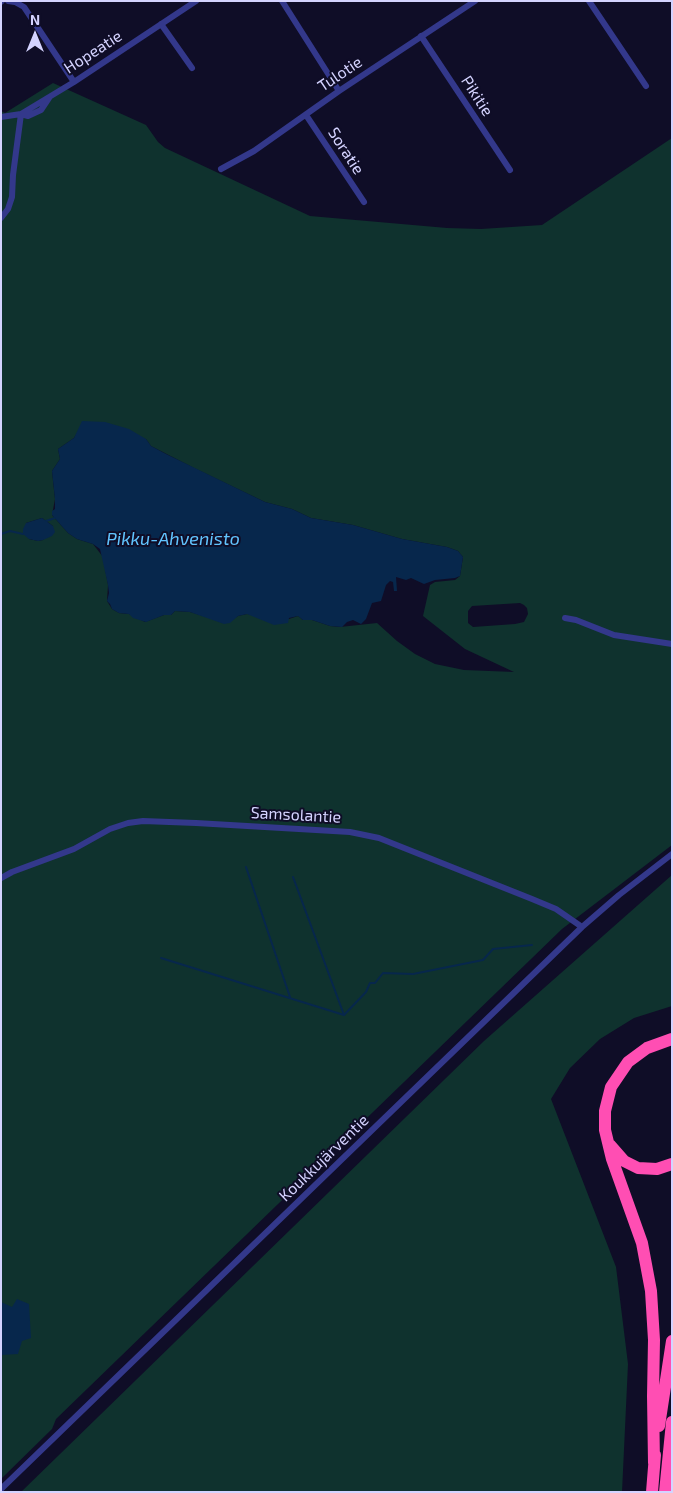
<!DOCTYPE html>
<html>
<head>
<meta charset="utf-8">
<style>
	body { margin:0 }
	#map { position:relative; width:673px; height:1493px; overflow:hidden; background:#0f0d27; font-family:"Exo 2",sans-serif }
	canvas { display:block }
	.frame { position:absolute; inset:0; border:2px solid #d4d3ff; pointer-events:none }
	.north { position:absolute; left:10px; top:10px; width:50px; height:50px; -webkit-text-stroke:4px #0f0d27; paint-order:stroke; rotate:0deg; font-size:14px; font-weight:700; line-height:20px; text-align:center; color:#d4d3ff }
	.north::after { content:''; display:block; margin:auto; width:18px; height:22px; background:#d4d3ff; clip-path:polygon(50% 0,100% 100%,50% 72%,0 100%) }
</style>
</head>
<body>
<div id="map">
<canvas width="673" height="1493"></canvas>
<div class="frame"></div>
<div class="north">N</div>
</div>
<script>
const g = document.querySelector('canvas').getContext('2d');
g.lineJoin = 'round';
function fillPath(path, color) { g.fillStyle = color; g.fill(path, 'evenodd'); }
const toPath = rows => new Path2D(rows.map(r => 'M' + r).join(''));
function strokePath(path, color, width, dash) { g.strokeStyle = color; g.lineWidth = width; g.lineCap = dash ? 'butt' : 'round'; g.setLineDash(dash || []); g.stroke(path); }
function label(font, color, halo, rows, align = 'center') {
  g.font = font + ' "Exo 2",sans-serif'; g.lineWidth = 4; g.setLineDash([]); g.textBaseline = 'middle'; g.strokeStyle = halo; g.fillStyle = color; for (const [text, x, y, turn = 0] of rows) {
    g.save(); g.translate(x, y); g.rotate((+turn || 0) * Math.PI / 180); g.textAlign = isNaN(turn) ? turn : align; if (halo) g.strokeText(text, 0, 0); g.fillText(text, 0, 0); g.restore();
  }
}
const green = toPath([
	[53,83,146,125,158,142,165,148,310,216,447,228,481,229,542,225,672,138,672,845,562,929,56,1419,52,1429,1,1479,1,111,5,113],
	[81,426,146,439,151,446,194,468,265,502,292,509,311,518,353,525,402,539,447,547,458,551,463,557,460,576,455,580,435,582,430,585,423,616,465,649,514,672,464,670,435,664,415,654,397,641,377,623,340,627,330,626,312,620,303,620,298,616,289,619,247,614,238,616,232,620,207,617,190,612,175,611,171,615,164,615,145,622,129,614,119,613,112,609,107,601,108,585,103,557,93,544,77,539,68,533,52,515,55,499,52,471,60,459,58,449,74,438],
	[42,518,53,526,43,540,38,541,29,539,26,523],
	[520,603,524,605,527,608,528,614,524,622,515,624,473,627,468,623,468,611,472,606],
	[672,875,672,1006,634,1018,600,1039,570,1068,551,1099,616,1267,628,1364,622,1492,21,1492,484,1041]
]);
const water = toPath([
	[82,421,105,422,129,429,146,439,151,446,166,454,265,502,292,509,311,518,353,525,402,539,447,547,458,551,463,557,460,576,455,578,435,580,424,584,411,578,406,580,396,577,397,591,394,591,393,582,390,581,386,585,381,601,372,603,366,619,361,624,353,620,347,622,342,627,330,626,312,620,303,620,298,616,289,618,288,623,274,625,247,614,238,616,230,623,224,624,190,612,175,611,171,615,164,615,146,622,133,618,129,614,119,613,112,609,110,604,107,601,109,593,108,585,100,549,93,544,77,539,68,533,52,515,52,511,55,509,55,499,52,471,60,459,58,449,74,438],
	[42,518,53,526,55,532,52,536,43,540,38,541,29,539,23,534,23,529,26,523],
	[17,1299,29,1304,31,1338,22,1341,18,1354,1,1355,1,1302,12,1307]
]);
const stream = toPath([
	[46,521,55,518],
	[1,534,10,531,23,534],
	[246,867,290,997],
	[293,877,344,1015],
	[161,958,344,1015],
	[344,1015,366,992,370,983,375,983,383,973,413,974,483,960,493,949,532,945]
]);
const minor = toPath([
	[8,1,15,2,24,7,74,82],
	[282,1,339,91],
	[589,1,646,86],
	[1,2,2,1],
	[161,24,192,68],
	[421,36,510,170],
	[306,115,364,202],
	[1,117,21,114,74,82,196,1],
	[221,169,254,151,339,91,475,1],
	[1,218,8,209,12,197,13,175,21,114,28,116,41,110,49,98],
	[565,618,576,620,614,635,672,644],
	[1,878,12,872,74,849,110,829,128,823,143,821,196,823,350,832,379,838,532,899,556,909,582,927],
	[1,1489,582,927,619,895,672,854]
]);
const motorway = toPath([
	[610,1145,624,1161,638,1168,657,1169,672,1164],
	[659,1426,672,1341],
	[654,1463,653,1396,654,1340,651,1291,642,1243,612,1159,605,1130,605,1111,611,1087,628,1062,647,1048,672,1039],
	[652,1492,655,1455],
	[665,1492,672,1422]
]);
const streetNames = [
	["Hopeatie",93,52,-33],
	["Tulotie",340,74,-34],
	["Pikitie",477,96,57],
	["Soratie",346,151,57],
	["Samsolantie",296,815,3],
	["Koukkujärventie",324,1158,-44]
];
const waterNames = [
	["Pikku-Ahvenisto",173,539]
];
fillPath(green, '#0f322e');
fillPath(water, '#07274c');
strokePath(stream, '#07274c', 2);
strokePath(minor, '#33388b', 6);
strokePath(motorway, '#ff4eb3', 12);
label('16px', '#d4d3ff', '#0f0d27', streetNames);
label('italic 18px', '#61c4ff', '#0f0d27', waterNames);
</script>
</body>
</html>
